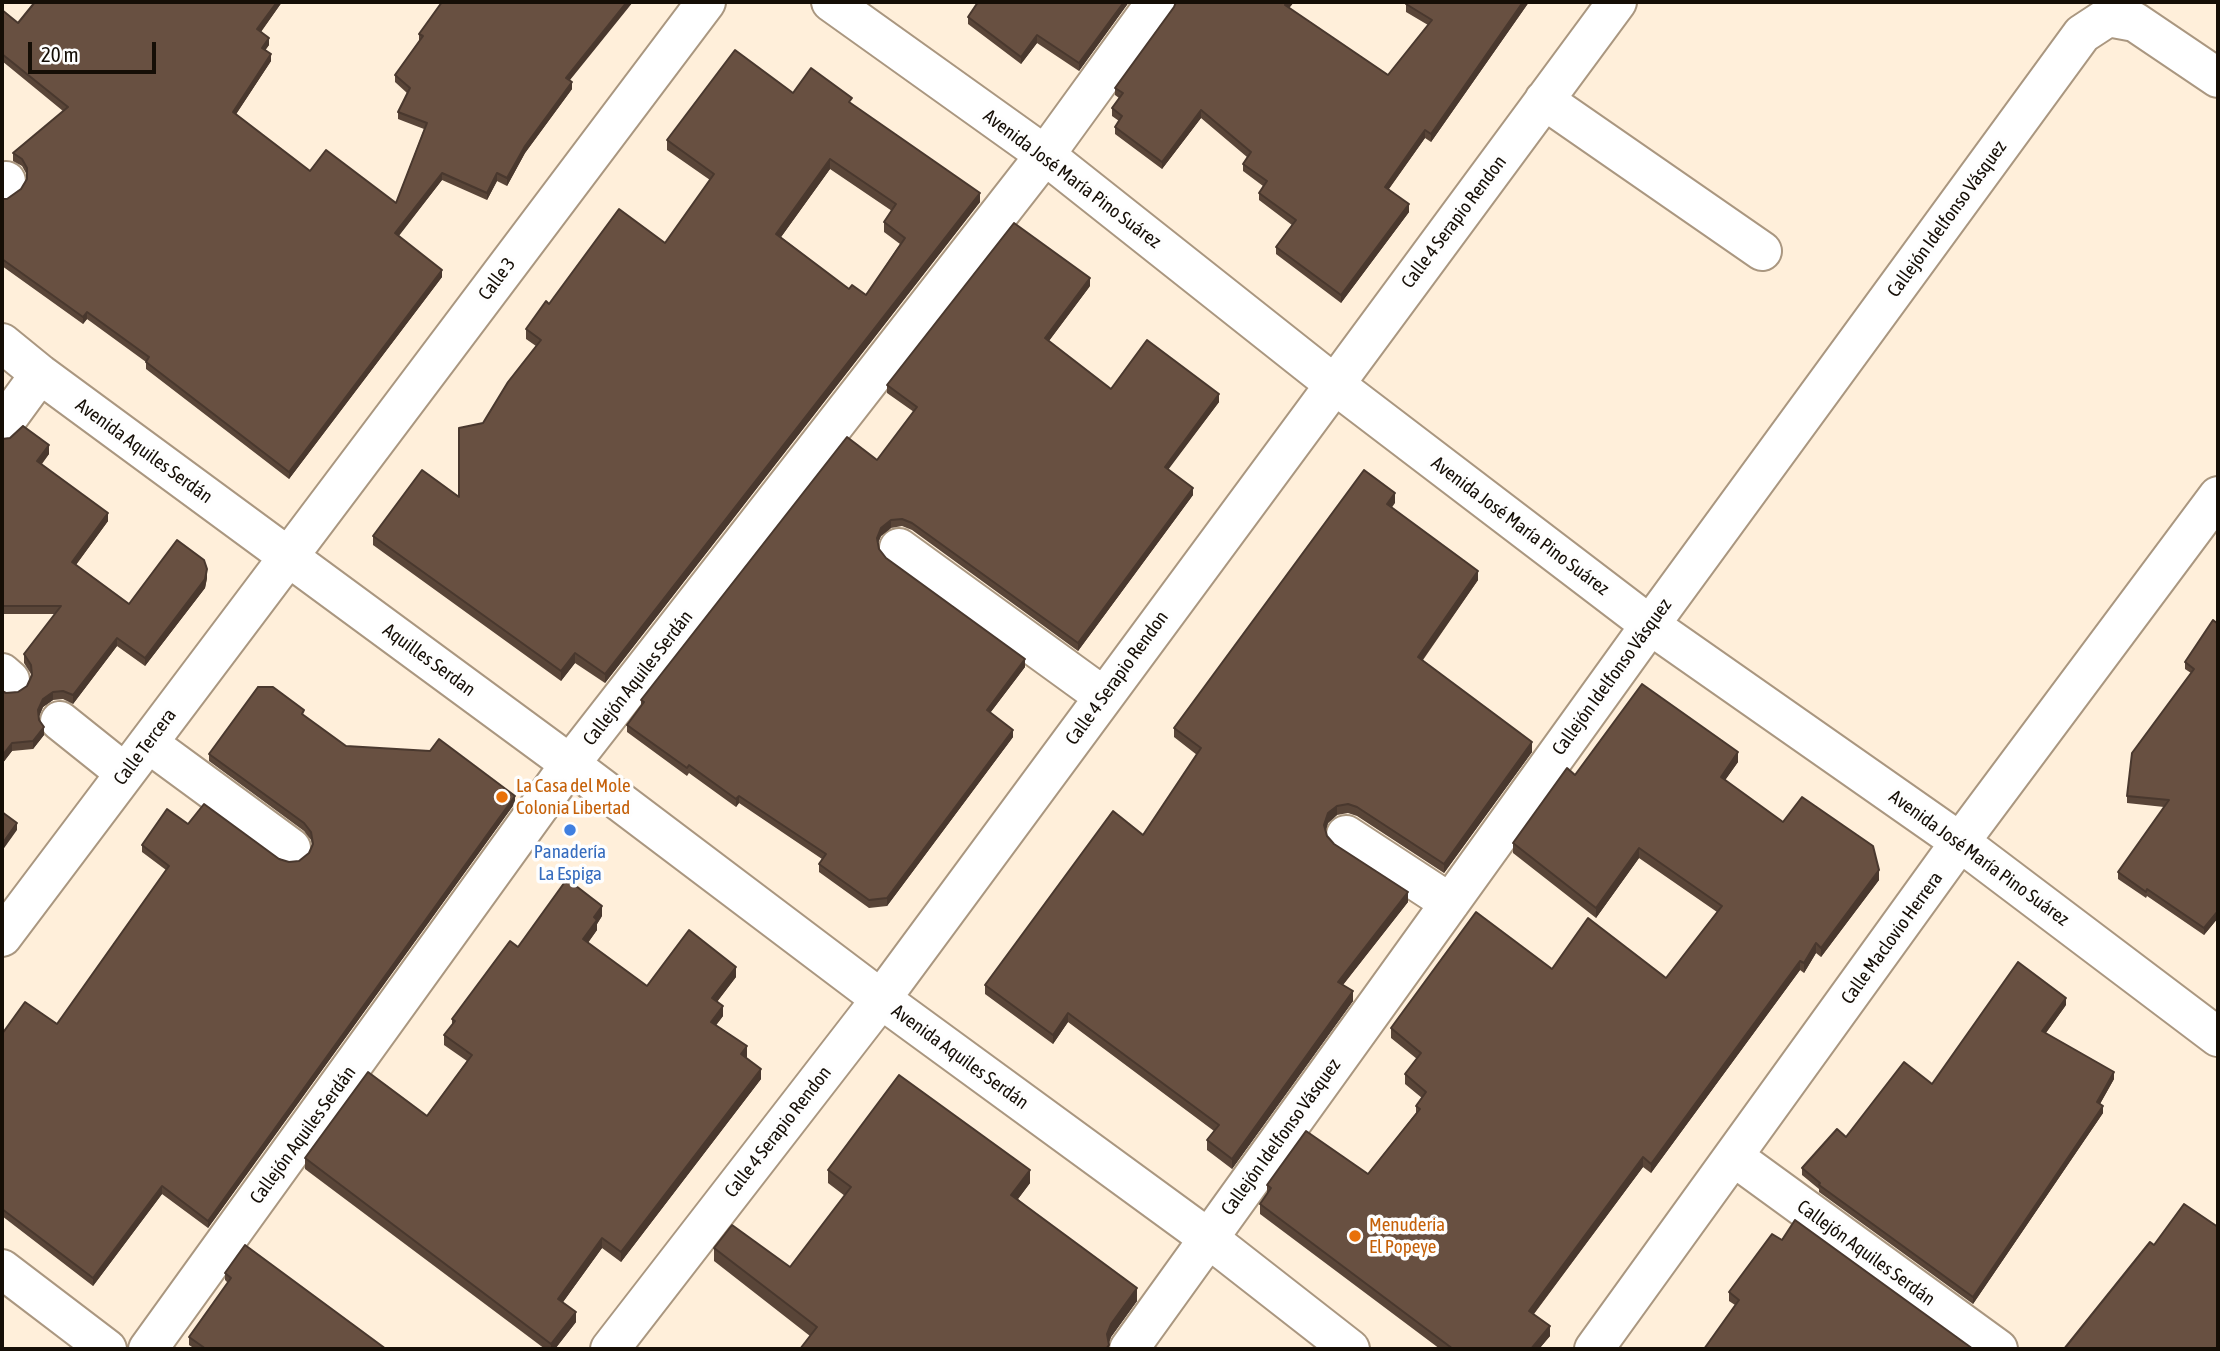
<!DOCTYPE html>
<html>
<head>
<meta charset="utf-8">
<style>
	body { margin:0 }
	#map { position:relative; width:2220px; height:1351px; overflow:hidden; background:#ffefda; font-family:"Asap Condensed",sans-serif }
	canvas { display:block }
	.frame { position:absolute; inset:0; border:4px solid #150e06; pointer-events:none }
	.scale { position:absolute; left:28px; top:42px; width:128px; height:32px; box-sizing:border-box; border:4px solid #150e06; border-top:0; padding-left:9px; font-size:21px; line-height:24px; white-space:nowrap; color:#150e06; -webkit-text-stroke:5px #fefefe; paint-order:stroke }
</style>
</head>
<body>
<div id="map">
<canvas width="2220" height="1351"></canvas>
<div class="frame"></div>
<div class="scale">20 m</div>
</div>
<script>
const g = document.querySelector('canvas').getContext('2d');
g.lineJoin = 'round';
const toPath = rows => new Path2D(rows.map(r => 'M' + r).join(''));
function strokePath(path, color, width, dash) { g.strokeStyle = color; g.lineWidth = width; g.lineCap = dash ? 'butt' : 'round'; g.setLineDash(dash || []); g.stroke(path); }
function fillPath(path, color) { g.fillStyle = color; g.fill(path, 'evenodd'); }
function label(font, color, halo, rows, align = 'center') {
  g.font = font + ' "Asap Condensed",sans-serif'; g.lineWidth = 7; g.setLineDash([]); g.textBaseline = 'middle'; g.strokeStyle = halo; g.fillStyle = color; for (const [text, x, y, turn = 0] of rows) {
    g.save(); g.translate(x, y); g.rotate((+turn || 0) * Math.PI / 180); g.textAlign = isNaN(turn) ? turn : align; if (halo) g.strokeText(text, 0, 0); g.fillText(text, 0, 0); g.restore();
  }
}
const minor = toPath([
	[831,2,1045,155,1334,384,1650,625,1960,842,2218,1037],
	[1544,100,1762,251],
	[2,185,6,181],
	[2,343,40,374,570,764,881,999,1208,1238,1350,1349],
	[2,426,40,374],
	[899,548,1103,696],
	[2,673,10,680],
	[60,721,125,773],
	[148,743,291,848],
	[1346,835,1450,903],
	[2,937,706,2],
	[1734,1157,1998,1349],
	[2,1269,107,1349],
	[148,1349,570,764,1045,155,1156,2],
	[610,1349,881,999,1617,2],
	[1129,1349,1650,625,2082,34,2108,17,2135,22,2218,78],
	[1594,1349,1960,842,2218,496]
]);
const wall = toPath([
	[35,2,282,2,261,32,269,45,265,50,271,61,236,114,310,171,396,203,424,129,398,119,398,112,407,93,395,82,395,75,419,41,419,34,570,81,572,89,525,153,507,186,497,181,487,200,442,180,398,236,442,277,289,479,146,369,146,362,87,319,83,324,2,266,2,199,7,199,21,189,27,179,27,175,22,166,13,161,13,153,63,111,2,61,2,9,18,23],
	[978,2,1129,2,1079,71,1037,43,1021,64,968,24,968,17],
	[1189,2,1294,2,1289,8,1388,75,1428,25,1406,12,1406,4,1408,2,1529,2,1431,142,1425,138,1389,189,1409,212,1341,303,1276,254,1276,247,1292,225,1259,200,1259,193,1263,186,1243,171,1243,164,1247,157,1201,118,1162,169,1115,134,1115,127,1119,121,1112,116,1112,108,1119,98,1115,95,1115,88],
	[793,93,852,104,980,202,605,683,575,663,561,681,373,545,373,536,459,497,483,423,536,346,526,339,526,329,549,304,665,243,710,180,667,150,667,140],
	[830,169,892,211,884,222,884,232,900,244,866,295,849,289,781,237],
	[1090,286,1049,341,1111,389,1219,402,1168,469,1193,495,1078,651,912,530,902,526,891,528,881,536,878,543,879,549,886,558,1025,667,990,713,1013,737,887,906,869,908,819,872,819,864,822,859,739,803,736,807,689,773,687,776,627,732,627,725,641,706,641,700,877,460,914,412,887,393,887,385],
	[2,439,49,454,42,464,108,521,76,565,129,604,207,578,205,588,145,666,117,646,73,704,63,699,53,700,43,707,39,717,44,735,33,749,12,751,2,764,2,691,6,693,18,692,27,686,31,676,31,674,24,663,24,654,55,614,2,614],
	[1395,503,1391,508,1478,580,1423,660,1532,752,1444,873,1357,816,1348,813,1337,815,1328,823,1326,831,1327,836,1334,844,1408,902,1343,985,1353,1001,1232,1169,1207,1150,1207,1140,1214,1131,1068,1022,1053,1044,985,994,985,985,1143,835,1197,755,1174,737,1174,728],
	[2218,624,2218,918,2204,935,2147,896,2146,898,2118,879,2118,872,2164,807,2127,803,2127,796,2191,673,2185,669,2185,662],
	[304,716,346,746,515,803,208,1228,162,1194,93,1286,2,1216,2,1034,57,1024,166,870,142,852,142,845,188,824,289,862,299,861,309,853,312,845,311,840,304,831,209,761,209,754],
	[1738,762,1725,780,1783,822,1879,880,1821,957,1816,953,1804,973,1800,970,1651,1173,1643,1167,1534,1314,1550,1336,1539,1349,1440,1349,1260,1214,1260,1204,1267,1194,1267,1185,1368,1174,1416,1113,1416,1106,1422,1098,1405,1084,1405,1074,1417,1059,1391,1038,1391,1028,1552,969,1666,978,1717,912,1639,858,1596,918,1513,853,1513,843,1575,775],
	[602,916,597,924,597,930,588,943,647,986,736,977,717,1002,723,1016,716,1025,747,1057,746,1058,761,1079,621,1262,602,1248,563,1302,576,1322,555,1349,545,1349,305,1169,305,1158,427,1116,467,1061,444,1045,444,1035,452,1025,452,1019,518,947],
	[2066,1005,2046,1033,2114,1079,2100,1104,2103,1113,1973,1304,1819,1192,1819,1189,1802,1175,1802,1168,1846,1137,1932,1084],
	[828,1170,1030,1183,1018,1199,1137,1301,1111,1337,1109,1343,1109,1349,810,1336,714,1261,714,1248,790,1267,845,1196,828,1183],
	[225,1273,386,1349,195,1349,189,1345,189,1337,228,1283,225,1280],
	[1729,1292,1973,1349,1735,1305,1729,1301]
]);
const shadedWall = toPath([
	[277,2,282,2,257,37,257,29],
	[627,2,633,2,566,85,566,78],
	[1124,2,1129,2,1079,71,1079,63],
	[1288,2,1294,2,1285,13,1285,5],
	[1523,2,1529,2,1431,142,1431,134],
	[1037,35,1037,43,1021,64,1021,57],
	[269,38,269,45,262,55,262,48],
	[271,54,271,61,233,119,233,112],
	[572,82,572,89,525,153,507,186,507,178,525,146],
	[1201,110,1201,118,1162,169,1162,162],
	[1425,130,1425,138,1385,194,1385,187],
	[830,159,830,169,776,244,776,234],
	[442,173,442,180,395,241,395,233],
	[497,173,497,181,487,200,487,193],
	[980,193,980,202,605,683,605,674],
	[1409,204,1409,212,1341,303,1341,295],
	[442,270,442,277,289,479,289,472],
	[1090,278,1090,286,1045,346,1045,338],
	[87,312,87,319,83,324,83,317],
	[1219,394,1219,402,1165,474,1165,467],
	[49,445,49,454,37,469,37,461],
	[1193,488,1193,495,1078,651,1078,643],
	[1395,493,1395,503,1387,514,1387,504],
	[108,513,108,521,72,570,72,562],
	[891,520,891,528,881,536,877,545,877,538,881,528],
	[207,569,207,578,205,588,145,666,145,658],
	[1478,571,1478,580,1418,666,1418,657],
	[117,638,117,646,73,704,73,695],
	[575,653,575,663,561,681,561,671],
	[1025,659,1025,667,987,717,987,710],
	[53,692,53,700,43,707,38,718,38,710,43,699],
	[44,727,44,735,33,749,33,741],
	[1013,730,1013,737,887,906,887,898],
	[1532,742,1532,752,1444,873,1444,864],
	[12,743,12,751,2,764,2,756],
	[1738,752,1738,762,1721,786,1721,777],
	[515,796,515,803,208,1228,208,1221],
	[739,796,739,803,736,807,736,799],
	[1337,806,1337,815,1328,823,1324,834,1324,825,1328,813],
	[17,823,17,830,2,851,2,844],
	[1639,848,1639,858,1596,918,1596,908],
	[1879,870,1879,880,1821,957,1821,948],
	[1408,892,1408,902,1338,991,1338,982],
	[602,906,602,916,597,924,597,930,583,949,583,939,594,917],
	[2218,911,2218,918,2204,935,2204,928],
	[1816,943,1816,953,1804,973,1804,963],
	[1800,961,1800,970,1651,1173,1651,1164],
	[736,967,736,977,712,1008,712,998],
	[1353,991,1353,1001,1232,1169,1232,1159],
	[2066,998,2066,1005,2042,1038,2042,1031],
	[723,1006,723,1016,711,1032,711,1022],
	[1068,1013,1068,1022,1053,1044,1053,1035],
	[747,1046,747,1057,741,1064,741,1054],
	[761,1069,761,1079,621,1262,621,1252],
	[2114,1072,2114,1079,2097,1109,2097,1102],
	[2103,1106,2103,1113,1973,1304,1973,1297],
	[1643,1157,1643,1167,1529,1320,1529,1311],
	[1030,1170,1030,1183,1011,1208,1011,1195],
	[162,1186,162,1194,93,1286,93,1278],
	[602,1238,602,1248,558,1309,558,1299],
	[1137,1288,1137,1301,1111,1337,1107,1347,1109,1345,1109,1349,1106,1349,1107,1334,1111,1324],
	[576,1312,576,1322,555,1349,551,1349,551,1344],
	[1550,1326,1550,1336,1539,1349,1531,1349]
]);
const building = toPath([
	[35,2,277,2,257,29,269,38,262,48,271,54,233,112,310,171,326,150,396,203,427,123,398,112,410,88,395,75,423,36,419,34,442,2,627,2,566,78,572,82,525,146,507,178,497,173,487,193,442,173,395,233,442,270,289,472,146,362,149,357,87,312,83,317,2,259,2,199,7,199,21,189,27,179,27,168,22,159,13,153,68,107,2,54,2,10,18,23,35,2],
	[978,2,1124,2,1079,63,1037,35,1021,57,968,17,978,2],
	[1176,2,1186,2,1188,3,1189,2,1288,2,1285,5,1388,75,1432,20,1406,4,1408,2,1523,2,1431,134,1425,130,1385,187,1409,204,1341,295,1276,247,1296,220,1259,193,1267,181,1243,164,1251,152,1201,110,1162,162,1115,127,1122,116,1112,108,1123,93,1115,88,1174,7,1176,2],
	[735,50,793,93,811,68,852,98,849,102,980,193,605,674,575,653,561,671,373,536,422,470,459,497,459,428,483,423,508,382,541,340,526,329,546,301,549,304,619,209,665,243,714,174,667,140,735,50],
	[830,159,896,204,884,222,905,238,866,295,852,285,849,289,776,234,830,159],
	[1014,223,1090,278,1045,338,1111,389,1147,340,1219,394,1165,467,1193,488,1078,643,912,523,902,519,891,520,881,528,877,538,879,549,886,558,1025,659,987,710,1013,730,887,898,869,900,819,864,826,854,739,796,736,799,689,765,687,768,627,725,644,702,641,700,847,437,877,460,917,407,887,385,1014,223],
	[23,426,49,445,37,461,108,513,72,562,129,604,177,540,204,560,207,569,205,579,145,658,117,638,73,695,63,691,53,692,43,699,38,710,39,720,44,727,33,741,12,743,2,756,2,691,6,693,18,692,27,686,32,675,31,665,24,654,61,606,2,606,2,439,10,438,23,426],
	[1364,470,1395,493,1387,504,1478,571,1418,657,1532,742,1444,864,1357,807,1348,804,1337,806,1328,813,1324,825,1327,836,1334,844,1408,892,1338,982,1353,991,1232,1159,1207,1140,1219,1125,1068,1013,1053,1035,985,985,1113,811,1143,835,1201,748,1174,728,1364,470],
	[2213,620,2218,624,2218,911,2204,928,2147,889,2146,892,2118,872,2169,800,2127,796,2132,753,2194,669,2185,662,2213,620],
	[1642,684,1738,752,1721,777,1783,822,1802,797,1873,846,1879,870,1821,948,1816,943,1804,963,1800,961,1651,1164,1643,1157,1529,1311,1550,1326,1531,1349,1453,1349,1260,1204,1271,1188,1267,1185,1306,1131,1368,1174,1420,1109,1416,1106,1426,1092,1405,1074,1421,1053,1391,1028,1476,912,1552,969,1588,918,1666,978,1722,906,1639,848,1596,908,1513,843,1567,768,1575,775,1642,684],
	[258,687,273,687,304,710,302,714,346,746,430,751,439,739,515,796,208,1221,162,1186,93,1278,2,1209,2,1034,25,1002,57,1024,169,866,142,845,167,809,188,824,204,804,279,859,289,862,299,861,309,853,313,844,311,832,304,823,209,754,258,687],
	[2,812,17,823,2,844,2,812],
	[567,879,602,906,594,917,597,920,583,939,647,986,689,930,736,967,712,998,723,1006,711,1022,747,1046,741,1054,761,1069,621,1252,602,1238,558,1299,576,1312,551,1344,305,1158,368,1072,427,1116,472,1055,444,1035,455,1021,452,1019,510,941,518,947,567,879],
	[2018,962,2066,998,2042,1031,2114,1072,2097,1102,2103,1106,1973,1297,1819,1185,1820,1183,1802,1168,1837,1129,1846,1137,1904,1062,1932,1084,2018,962],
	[899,1075,1030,1170,1011,1195,1137,1288,1111,1324,1107,1334,1109,1345,1106,1349,800,1349,817,1327,714,1248,732,1225,790,1267,851,1187,828,1170,899,1075],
	[2184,1204,2218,1227,2218,1349,2064,1349,2150,1242,2154,1245,2184,1204],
	[1795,1220,1973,1349,1704,1349,1739,1300,1729,1292,1772,1234,1782,1240,1795,1220],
	[245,1245,386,1349,206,1349,189,1337,231,1278,225,1273,245,1245]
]);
const markers = [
	[502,797,7,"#e8710a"],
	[570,830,7,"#3f7fe0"],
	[1355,1236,7,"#e8710a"]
];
const streetNames = [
	["Avenida José María Pino Suárez",1072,179,37],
	["Callejón Idelfonso Vásquez",1947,219,-54],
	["Calle 4 Serapio Rendon",1454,222,-53],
	["Calle 3",497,279,-53],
	["Avenida Aquiles Serdán",144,451,36],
	["Avenida José María Pino Suárez",1520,526,37],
	["Aquilles Serdan",429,660,36],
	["Callejón Idelfonso Vásquez",1612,677,-54],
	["Callejón Aquiles Serdán",638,678,-52],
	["Calle 4 Serapio Rendon",1117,678,-54],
	["Calle Tercera",145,747,-53],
	["Avenida José María Pino Suárez",1979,858,36],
	["Calle Maclovio Herrera",1892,938,-54],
	["Avenida Aquiles Serdán",960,1057,36],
	["Calle 4 Serapio Rendon",778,1132,-52],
	["Callejón Aquiles Serdán",303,1135,-54],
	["Callejón Idelfonso Vásquez",1281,1137,-54],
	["Callejón Aquiles Serdán",1866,1253,36]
];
const foodNames = [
	["La Casa del Mole",516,786],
	["Colonia Libertad",516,808],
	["Menuderia",1369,1225],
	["El Popeye",1369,1247]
];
const shopNames = [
	["Panadería",570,852],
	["La Espiga",570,874]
];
strokePath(minor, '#aa9780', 42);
strokePath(minor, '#fff', 38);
fillPath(wall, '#594538');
fillPath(shadedWall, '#49382e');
fillPath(building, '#685041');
strokePath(building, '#49382e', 2);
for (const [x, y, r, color] of markers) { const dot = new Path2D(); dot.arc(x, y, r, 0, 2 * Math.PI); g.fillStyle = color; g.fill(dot); strokePath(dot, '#fefefe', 2.5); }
label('19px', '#150e06', '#fefefe', streetNames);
label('19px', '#c56008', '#fefefe', foodNames, 'left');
label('19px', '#366cbe', '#fefefe', shopNames);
</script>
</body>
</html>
